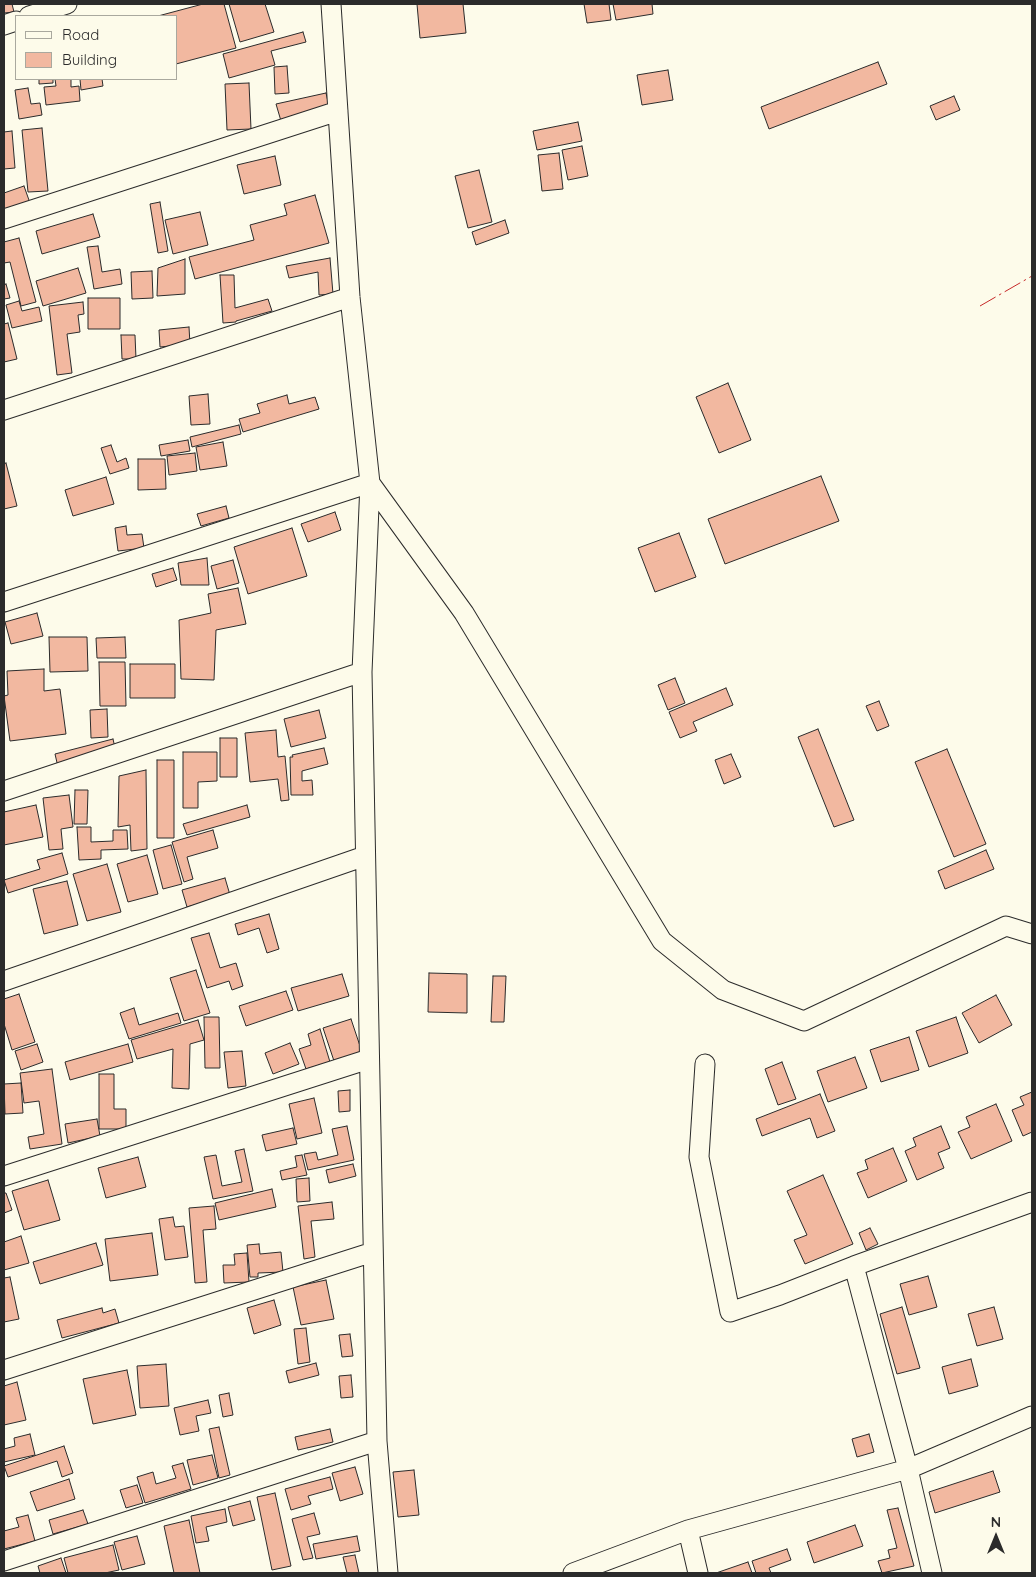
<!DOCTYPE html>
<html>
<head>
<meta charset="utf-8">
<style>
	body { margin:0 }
	#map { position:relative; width:1036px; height:1577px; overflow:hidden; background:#fdfbea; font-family:Quicksand,sans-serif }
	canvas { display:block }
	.frame { position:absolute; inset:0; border:5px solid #2b2b2b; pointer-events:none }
	.legend { position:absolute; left:15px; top:15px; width:162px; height:65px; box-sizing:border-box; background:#fdfbea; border:1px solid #a9a89e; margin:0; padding:6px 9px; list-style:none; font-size:15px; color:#2b2b2b }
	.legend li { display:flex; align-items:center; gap:10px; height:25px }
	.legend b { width:25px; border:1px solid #a9a89e }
	.north { position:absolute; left:971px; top:1512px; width:50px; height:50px; -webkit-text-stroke:4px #fdfbea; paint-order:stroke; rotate:0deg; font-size:14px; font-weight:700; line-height:20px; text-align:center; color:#2b2b2b }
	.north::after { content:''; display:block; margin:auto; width:18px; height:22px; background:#2b2b2b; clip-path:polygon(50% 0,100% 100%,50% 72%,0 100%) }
</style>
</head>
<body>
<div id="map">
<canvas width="1036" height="1577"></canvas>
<div class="frame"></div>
<ul class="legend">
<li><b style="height:6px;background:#fdfbea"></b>Road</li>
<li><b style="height:14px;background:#f2b8a0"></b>Building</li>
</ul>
<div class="north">N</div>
</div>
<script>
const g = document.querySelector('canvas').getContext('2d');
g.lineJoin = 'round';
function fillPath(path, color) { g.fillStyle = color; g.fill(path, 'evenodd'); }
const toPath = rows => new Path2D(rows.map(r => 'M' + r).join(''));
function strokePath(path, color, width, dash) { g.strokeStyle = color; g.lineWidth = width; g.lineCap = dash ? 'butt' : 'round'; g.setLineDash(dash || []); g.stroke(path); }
const building = toPath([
	[4,4,12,4,14,12,4,13,4,4],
	[203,4,224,4,236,48,176,64,176,16,158,16,203,4],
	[229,4,265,4,274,32,240,42,229,4],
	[417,4,463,4,466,33,420,38,417,4],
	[584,4,609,4,611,20,587,23,584,4],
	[613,4,652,4,653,14,616,20,613,4],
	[303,32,306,42,271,51,275,65,229,78,223,54,303,32],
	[878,62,887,84,769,129,761,107,878,62],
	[287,66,289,93,275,94,274,67,287,66],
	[668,70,673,100,642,105,637,75,668,70],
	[39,79,53,79,53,83,39,84,39,79],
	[55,79,71,79,71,87,79,86,80,101,46,105,44,87,56,86,55,79],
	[80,79,102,79,103,86,81,90,80,79],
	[249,83,251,129,227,130,225,84,249,83],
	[28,88,31,104,40,103,42,115,19,119,15,90,28,88],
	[326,93,330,110,281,121,276,104,326,93],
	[954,96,960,110,936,120,930,106,954,96],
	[578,122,582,141,537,150,533,131,578,122],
	[42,128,48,191,28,192,22,130,42,128],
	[12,131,15,168,4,169,4,132,12,131],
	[582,146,588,176,568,180,562,150,582,146],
	[559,153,563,189,542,191,538,155,559,153],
	[275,156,281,185,244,194,237,165,275,156],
	[479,170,492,222,468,228,455,176,479,170],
	[24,186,30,203,4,211,4,193,24,186],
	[315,195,329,243,195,279,189,257,254,240,250,225,287,215,284,204,315,195],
	[160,202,168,251,158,253,150,204,160,202],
	[200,212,208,245,173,254,165,220,200,212],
	[93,214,100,237,42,254,36,231,93,214],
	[505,220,509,233,476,245,472,232,505,220],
	[19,238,36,302,21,306,10,262,4,263,4,242,19,238],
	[98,246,102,272,120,269,122,284,94,289,87,247,98,246],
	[330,258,333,294,319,295,318,272,289,278,286,266,330,258],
	[185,259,185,294,157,296,158,268,185,259],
	[78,268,86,293,43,306,36,281,78,268],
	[152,271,153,298,132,299,131,272,152,271],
	[220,275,234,275,235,308,268,299,272,311,236,321,236,322,223,323,220,275],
	[6,284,10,298,4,299,4,285,6,284],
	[88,298,120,298,120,329,88,329,88,298],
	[19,301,22,311,39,307,42,321,12,328,6,305,19,301],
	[83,302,84,314,78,315,80,332,67,334,72,373,57,375,49,306,83,302],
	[8,323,17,359,4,362,4,324,8,323],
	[189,327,190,344,160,347,159,330,189,327],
	[121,335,135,335,136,359,122,359,121,335],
	[728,383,751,440,719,453,696,397,728,383],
	[208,394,210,424,191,425,189,396,208,394],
	[287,395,289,404,315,397,319,409,243,432,239,419,260,413,257,404,287,395],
	[239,425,241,434,192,447,190,437,239,425],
	[188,440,190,451,161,456,159,445,188,440],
	[223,442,227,466,200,470,196,447,223,442],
	[111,445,117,462,126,458,129,468,110,474,101,448,111,445],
	[195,453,197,471,169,475,167,456,195,453],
	[138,459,165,459,166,489,138,490,138,459],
	[6,463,17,506,4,509,4,464,6,463],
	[821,476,839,521,725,564,708,519,821,476],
	[106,477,114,504,73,516,65,490,106,477],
	[226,506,229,518,201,526,197,514,226,506],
	[335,512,341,530,308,542,301,524,335,512],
	[126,526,127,535,142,534,144,548,118,551,115,528,126,526],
	[292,528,307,576,248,594,234,547,292,528],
	[679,533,696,577,655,592,638,548,679,533],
	[207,558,209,585,181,585,178,563,207,558],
	[233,560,239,583,217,589,211,566,233,560],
	[173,568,177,580,156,587,152,574,173,568],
	[238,588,246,624,216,630,214,680,181,679,179,620,211,613,208,594,238,588],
	[37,613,43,636,11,644,5,622,37,613],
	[49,637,87,637,88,671,50,672,49,637],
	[125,637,126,658,97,658,96,638,125,637],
	[99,662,125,662,126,706,100,706,99,662],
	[130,664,175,664,175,698,130,698,130,664],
	[44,669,44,691,60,689,66,734,10,741,4,696,8,695,7,671,44,669],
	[675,678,685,703,668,710,658,685,675,678],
	[726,688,733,705,693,722,697,731,680,738,669,712,726,688],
	[879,701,889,726,877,731,866,706,879,701],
	[107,709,108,737,91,738,90,710,107,709],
	[319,710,326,738,291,747,284,719,319,710],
	[818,729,854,820,834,827,798,737,818,729],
	[276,730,278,757,285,756,289,800,281,801,278,779,250,782,245,733,276,730],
	[220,738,237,738,237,777,220,777,220,738],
	[113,739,116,752,58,767,55,754,113,739],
	[324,748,328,764,302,771,302,781,312,780,313,795,291,795,290,757,293,757,292,755,324,748],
	[947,749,986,844,954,857,915,762,947,749],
	[183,752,217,752,217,781,198,782,198,808,183,808,183,752],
	[731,754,741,777,724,784,715,760,731,754],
	[157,760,174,760,174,838,157,838,157,760],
	[146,770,147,849,131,851,130,825,118,827,119,776,146,770],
	[75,790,88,790,87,824,74,824,75,790],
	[69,795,73,827,61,829,63,849,49,850,43,798,69,795],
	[36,805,43,837,4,845,4,812,36,805],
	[247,805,250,817,187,835,183,824,247,805],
	[77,827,91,827,91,842,113,841,113,830,127,830,128,849,101,850,101,859,79,860,77,827],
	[213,830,218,848,187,857,193,879,184,882,172,842,213,830],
	[171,845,182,884,163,889,153,850,171,845],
	[986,850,994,869,945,889,938,871,986,850],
	[62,853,68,874,8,893,4,880,40,869,37,860,62,853],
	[147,855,158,894,128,902,117,864,147,855],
	[107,864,121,912,87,921,73,874,107,864],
	[225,878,230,895,187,907,182,890,225,878],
	[67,881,78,925,44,934,33,889,67,881],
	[269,914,279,949,267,953,259,928,238,935,235,924,269,914],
	[209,933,220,968,236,963,243,986,232,990,229,981,207,988,191,938,209,933],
	[196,970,210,1013,184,1021,170,978,196,970],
	[429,973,467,974,467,1013,428,1012,429,973],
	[342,974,349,996,298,1011,291,988,342,974],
	[493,976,506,976,504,1022,491,1022,493,976],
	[286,991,293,1010,246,1026,239,1006,286,991],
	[19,994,35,1042,12,1050,4,1024,4,999,19,994],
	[996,995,1012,1025,979,1043,962,1013,996,995],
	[134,1008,139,1025,178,1013,181,1023,129,1039,120,1013,134,1008],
	[204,1017,219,1017,220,1068,205,1068,204,1017],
	[956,1017,968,1053,929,1067,916,1031,956,1017],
	[351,1019,362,1052,334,1061,323,1028,351,1019],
	[198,1020,204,1040,190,1044,189,1089,172,1088,173,1049,137,1059,131,1040,198,1020],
	[320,1029,330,1062,306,1069,299,1049,311,1045,308,1034,320,1029],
	[909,1037,919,1070,881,1082,870,1050,909,1037],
	[290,1043,299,1064,273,1074,265,1053,290,1043],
	[37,1044,43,1062,21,1070,15,1051,37,1044],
	[128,1044,133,1062,70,1080,65,1062,128,1044],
	[242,1051,246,1086,228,1088,224,1052,242,1051],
	[855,1057,867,1088,828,1102,817,1071,855,1057],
	[782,1062,796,1099,778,1105,765,1069,782,1062],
	[52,1069,62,1144,30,1149,28,1137,44,1134,39,1101,24,1103,20,1073,52,1069],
	[99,1074,114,1074,114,1109,126,1109,126,1129,99,1129,99,1074],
	[21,1083,23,1113,5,1114,4,1084,21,1083],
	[350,1090,350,1111,339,1112,338,1091,350,1090],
	[1032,1092,1032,1132,1023,1136,1012,1110,1024,1105,1020,1097,1032,1092],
	[820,1094,835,1131,817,1138,810,1118,762,1136,756,1119,820,1094],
	[314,1098,322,1133,297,1139,289,1104,314,1098],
	[996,1104,1012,1141,971,1159,958,1132,970,1127,966,1117,996,1104],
	[97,1119,100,1136,68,1143,65,1124,97,1119],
	[347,1126,354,1160,308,1170,304,1154,316,1152,318,1160,338,1155,332,1129,347,1126],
	[941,1126,950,1148,938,1153,944,1168,917,1180,905,1151,916,1146,913,1138,941,1126],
	[293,1128,297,1144,266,1151,262,1135,293,1128],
	[893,1148,907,1181,868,1198,857,1173,868,1169,865,1160,893,1148],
	[244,1149,253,1191,213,1199,204,1157,216,1155,222,1186,242,1182,235,1151,244,1149],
	[302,1155,307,1175,282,1180,280,1171,297,1167,295,1156,302,1155],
	[138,1157,146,1187,106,1198,98,1168,138,1157],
	[353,1164,356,1176,329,1183,326,1170,353,1164],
	[823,1175,853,1244,805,1264,794,1240,807,1235,787,1191,823,1175],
	[309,1178,310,1201,297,1202,296,1179,309,1178],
	[48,1180,60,1220,24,1230,12,1191,48,1180],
	[272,1189,276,1207,219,1220,215,1203,272,1189],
	[4,1193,6,1193,12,1210,4,1213,4,1193],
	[332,1202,334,1219,311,1221,315,1257,304,1259,298,1206,332,1202],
	[214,1206,216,1229,203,1230,207,1282,195,1283,189,1208,214,1206],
	[173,1217,175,1227,184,1226,188,1257,165,1260,159,1219,173,1217],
	[870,1228,878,1244,866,1250,859,1233,870,1228],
	[152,1233,158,1275,110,1281,105,1239,152,1233],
	[21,1236,29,1263,4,1270,4,1242,21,1236],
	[96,1243,103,1265,40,1284,33,1262,96,1243],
	[259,1244,260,1254,281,1252,283,1272,258,1273,258,1277,250,1277,247,1245,259,1244],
	[247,1253,249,1282,224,1283,223,1265,235,1265,234,1254,247,1253],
	[928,1276,937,1307,909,1315,900,1284,928,1276],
	[10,1277,19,1319,4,1322,4,1278,10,1277],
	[326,1280,334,1319,301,1325,293,1287,326,1280],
	[274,1300,281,1325,254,1334,247,1308,274,1300],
	[902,1307,920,1368,897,1374,880,1314,902,1307],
	[994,1307,1003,1339,977,1346,968,1314,994,1307],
	[102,1308,103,1313,115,1309,119,1323,62,1338,57,1320,102,1308],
	[306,1328,310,1362,298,1364,294,1329,306,1328],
	[350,1334,353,1356,342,1357,339,1335,350,1334],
	[971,1359,978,1386,949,1394,942,1367,971,1359],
	[316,1363,319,1375,289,1383,286,1371,316,1363],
	[166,1364,169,1406,140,1408,137,1366,166,1364],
	[127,1370,136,1415,93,1424,83,1379,127,1370],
	[351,1375,353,1397,341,1398,339,1376,351,1375],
	[17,1382,26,1420,4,1425,4,1386,17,1382],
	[229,1393,233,1415,223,1417,219,1395,229,1393],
	[208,1400,211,1413,196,1416,199,1431,180,1435,174,1408,208,1400],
	[219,1427,230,1475,219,1478,209,1429,219,1427],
	[330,1429,333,1442,298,1450,295,1437,330,1429],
	[30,1434,35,1455,4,1462,4,1449,15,1446,14,1438,30,1434],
	[869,1434,874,1452,857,1457,852,1439,869,1434],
	[64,1446,73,1473,62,1477,57,1461,8,1477,4,1466,64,1446],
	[212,1455,218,1478,193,1485,187,1460,212,1455],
	[183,1463,191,1489,145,1503,137,1477,153,1472,156,1484,176,1478,172,1466,183,1463],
	[355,1467,363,1494,340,1501,332,1473,355,1467],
	[414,1470,419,1515,398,1517,393,1472,414,1470],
	[993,1471,1000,1492,935,1513,929,1492,993,1471],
	[330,1477,333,1489,308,1496,311,1504,291,1510,285,1489,330,1477],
	[69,1479,75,1499,37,1511,30,1492,69,1479],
	[137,1485,143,1503,126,1508,120,1490,137,1485],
	[275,1493,291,1566,272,1570,257,1497,275,1493],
	[250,1501,255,1520,233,1526,228,1507,250,1501],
	[898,1508,914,1566,882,1573,878,1561,890,1558,888,1550,897,1548,887,1510,898,1508],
	[225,1509,227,1522,206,1527,209,1541,196,1543,191,1516,225,1509],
	[83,1510,88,1524,53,1534,49,1520,83,1510],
	[314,1513,320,1534,307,1537,313,1558,303,1560,292,1519,314,1513],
	[28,1515,35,1541,4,1549,4,1531,19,1527,16,1518,28,1515],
	[189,1520,200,1573,174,1573,164,1526,189,1520],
	[855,1525,863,1546,814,1563,807,1542,855,1525],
	[137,1536,145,1564,122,1570,114,1542,137,1536],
	[357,1536,360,1551,316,1559,313,1544,357,1536],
	[113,1545,119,1570,105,1573,68,1573,64,1558,113,1545],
	[787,1549,791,1560,769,1568,771,1573,756,1573,752,1561,787,1549],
	[355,1555,359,1573,347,1573,343,1557,355,1555],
	[61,1558,66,1573,40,1573,38,1566,61,1558],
	[748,1562,752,1573,716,1573,748,1562]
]);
const minor = toPath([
	[331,4,350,297,370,483,362,672,377,1441,388,1573],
	[29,16,67,4],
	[4,25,16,21],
	[4,219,338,111],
	[4,410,350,297],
	[4,602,370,483,464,613,662,941,723,990,804,1021,1006,926,1032,934],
	[4,791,362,672],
	[4,981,365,856],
	[705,1064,699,1157,730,1312,780,1295,854,1266,1032,1202],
	[4,1176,369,1059],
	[854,1266,908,1469,932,1573],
	[4,1370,373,1252],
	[688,1530,698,1573],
	[4,1561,377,1441],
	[573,1573,688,1530,908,1469,1032,1416]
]);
const power = toPath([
	[980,306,1032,276]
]);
fillPath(building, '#f2b8a0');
strokePath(building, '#2b2b2b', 1);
strokePath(minor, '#2b2b2b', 21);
strokePath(minor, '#fdfbea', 19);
strokePath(power, '#c62828', 1, [18, 4, 2.5, 4]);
</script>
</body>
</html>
